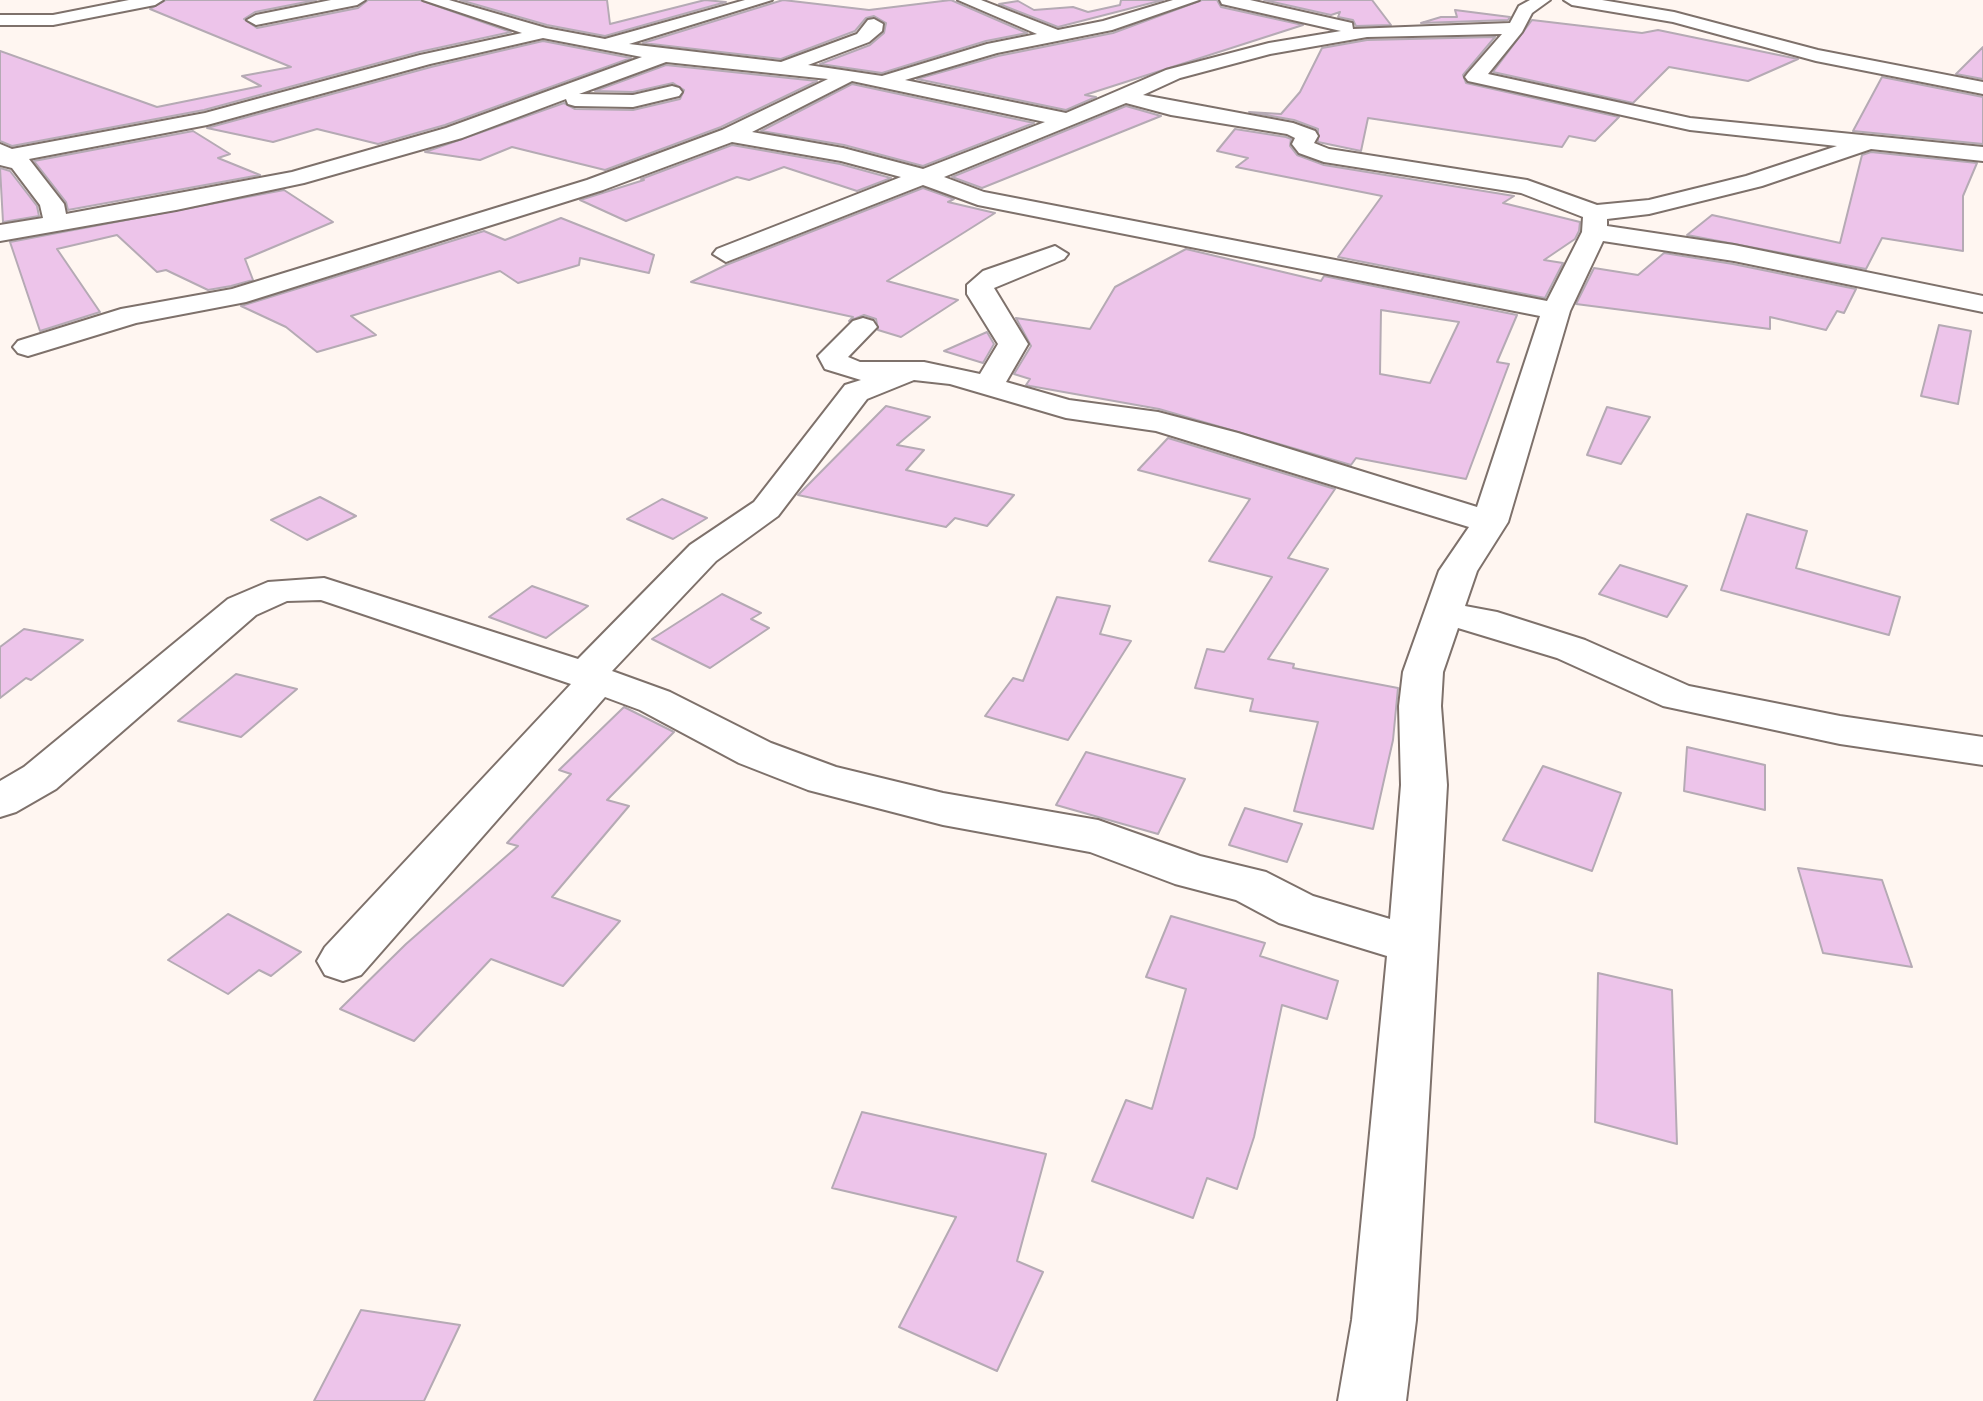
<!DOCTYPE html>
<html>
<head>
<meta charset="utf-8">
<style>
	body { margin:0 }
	canvas { display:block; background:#fff6f1 }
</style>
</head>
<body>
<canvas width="1983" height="1401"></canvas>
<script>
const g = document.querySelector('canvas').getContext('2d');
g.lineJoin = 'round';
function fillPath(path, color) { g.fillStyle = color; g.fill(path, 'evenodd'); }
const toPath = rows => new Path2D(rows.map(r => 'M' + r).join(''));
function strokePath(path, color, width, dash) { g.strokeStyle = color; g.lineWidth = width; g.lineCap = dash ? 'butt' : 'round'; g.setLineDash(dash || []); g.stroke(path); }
const building = toPath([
	[166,0,316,0,255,12,244,19,257,28,358,8,368,0,420,0,511,32,419,52,204,110,12,146,0,141,0,51,157,107,261,86,242,76,291,67,150,9,166,0],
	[460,0,607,0,610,24,705,0,726,2,605,36,547,25,460,0],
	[783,0,869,10,951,0,1027,33,986,41,882,73,820,64,870,45,884,33,886,23,874,16,866,18,855,31,781,59,643,43,783,0],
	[1121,0,1163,0,1058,27,999,4,1018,1,1034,10,1073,7,1088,12,1120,5,1121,0],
	[1202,0,1217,0,1221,7,1303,25,1085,95,1096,97,1066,110,917,79,998,56,1113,33,1202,0],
	[1264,0,1372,0,1391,25,1356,26,1353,20,1338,17,1340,12,1331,15,1264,0],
	[1455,10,1510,17,1508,20,1421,23,1441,17,1457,17,1455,10],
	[1532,20,1642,33,1658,30,1798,59,1748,81,1669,67,1633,103,1493,72,1532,20],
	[1495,37,1463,75,1466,83,1619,117,1595,141,1569,136,1562,147,1368,118,1361,151,1318,142,1318,129,1294,120,1249,112,1281,114,1300,92,1322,48,1367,40,1495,37],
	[543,41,631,58,445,125,378,144,317,129,273,142,207,128,431,67,543,41],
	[1983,47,1983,79,1956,74,1983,47],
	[666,65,817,81,721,127,605,170,512,147,480,160,425,152,564,103,575,109,633,110,680,99,684,90,673,83,633,92,595,91,666,65],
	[1882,77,1983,97,1983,144,1853,131,1882,77],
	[852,84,1034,123,923,166,844,145,761,131,852,84],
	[1126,106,1161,116,982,188,952,177,1126,106],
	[1235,129,1286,137,1291,139,1290,146,1297,155,1324,165,1514,196,1503,203,1580,222,1579,231,1575,239,1544,260,1563,263,1545,298,1338,257,1382,196,1236,167,1248,158,1217,151,1235,129],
	[193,131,230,154,218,158,260,175,68,210,66,202,34,161,193,131],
	[732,145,840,164,891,178,857,191,784,167,749,180,737,177,626,221,580,200,644,180,641,179,732,145],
	[1871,152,1977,163,1963,196,1963,251,1882,238,1866,269,1687,235,1712,215,1840,243,1862,155,1871,152],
	[0,168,10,171,37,206,39,216,3,222,0,168],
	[923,188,954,199,948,202,995,213,887,281,958,300,901,337,878,330,876,319,864,315,849,321,853,317,691,282,726,265,923,188],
	[284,190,333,222,245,259,253,280,231,286,208,290,166,270,157,272,117,235,57,249,100,312,40,331,10,242,284,190],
	[561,218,654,255,649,273,580,258,579,265,518,283,500,271,351,316,376,335,317,352,286,327,241,306,484,231,505,240,561,218],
	[1186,249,1321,281,1324,276,1517,315,1497,362,1509,364,1466,479,1356,458,1351,465,1159,409,1030,386,1026,385,1030,379,1014,374,1031,346,1016,318,1090,329,1115,287,1186,249],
	[1381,310,1459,322,1430,383,1380,374,1381,310],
	[1664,253,1733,264,1856,289,1844,313,1837,311,1826,330,1770,317,1770,329,1576,304,1594,268,1638,275,1664,253],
	[1939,325,1971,331,1958,404,1921,396,1939,325],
	[987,332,994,344,983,363,944,351,987,332],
	[886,406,930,417,897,445,924,450,906,470,1014,495,987,526,955,518,946,527,798,495,886,406],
	[1607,407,1650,417,1621,464,1587,455,1607,407],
	[1168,438,1335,489,1288,558,1328,569,1268,659,1294,664,1293,668,1398,688,1393,740,1373,829,1294,811,1318,722,1250,711,1253,699,1195,688,1207,649,1224,652,1272,577,1209,561,1250,499,1138,470,1168,438],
	[320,497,356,516,307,540,271,520,320,497],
	[662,499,707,518,673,539,627,519,662,499],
	[1747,514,1807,531,1796,568,1900,597,1889,635,1721,590,1747,514],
	[1620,565,1687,586,1667,617,1599,594,1620,565],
	[532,586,588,606,546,638,489,617,532,586],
	[722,594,761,613,751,619,769,628,710,668,652,639,722,594],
	[1057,597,1110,606,1100,634,1131,641,1068,740,985,716,1013,678,1023,681,1057,597],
	[24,629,83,640,31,680,26,678,0,698,0,647,24,629],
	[236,674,297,689,241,737,178,721,236,674],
	[624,707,674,732,607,800,629,806,552,897,620,921,563,986,491,959,414,1041,340,1009,406,944,518,846,507,843,571,774,559,770,624,707],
	[1687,747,1765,765,1765,810,1684,791,1687,747],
	[1086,752,1185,779,1158,834,1056,805,1086,752],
	[1543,766,1621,793,1592,871,1503,840,1543,766],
	[1245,808,1302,824,1287,862,1229,845,1245,808],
	[1798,868,1882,880,1912,967,1823,953,1798,868],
	[228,914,301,952,271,976,259,970,228,994,168,960,228,914],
	[1171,916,1265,943,1260,956,1338,981,1327,1019,1282,1005,1254,1137,1237,1189,1207,1178,1193,1218,1092,1181,1126,1100,1152,1109,1186,989,1146,977,1171,916],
	[1598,973,1672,990,1677,1144,1595,1122,1598,973],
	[862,1112,1046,1154,1017,1261,1043,1272,997,1371,899,1327,956,1217,832,1188,862,1112],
	[361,1310,460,1325,424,1401,314,1401,361,1310]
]);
const minor = toPath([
	[129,0,163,0,155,5,53,25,0,25,0,15,53,15,129,0],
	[331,0,365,0,357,5,256,25,247,20,256,15,331,0],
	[423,0,449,0,546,28,605,39,745,0,772,0,629,44,781,62,857,34,868,20,874,19,883,24,882,31,869,42,808,65,882,76,987,44,1037,34,958,0,981,0,1058,30,1103,21,1173,0,1199,0,1112,30,997,53,905,80,1066,113,1166,70,1269,43,1341,31,1222,4,1220,0,1250,0,1352,23,1353,29,1510,23,1519,6,1530,0,1550,0,1532,13,1522,32,1488,74,1690,118,1983,147,1983,161,1871,149,1762,186,1649,214,1607,219,1607,226,1734,245,1983,296,1983,312,1734,261,1603,241,1570,311,1508,522,1477,571,1465,606,1497,612,1585,640,1689,686,1840,716,1983,737,1983,765,1840,744,1663,706,1557,658,1458,628,1443,672,1441,706,1447,785,1438,945,1416,1320,1406,1401,1338,1401,1352,1320,1387,956,1279,923,1236,900,1175,884,1090,852,943,825,808,790,739,763,640,710,605,697,361,975,343,981,325,975,317,961,325,947,571,684,321,600,287,601,256,615,56,789,16,812,0,817,0,781,24,767,228,599,268,582,324,578,578,659,690,545,754,502,845,385,861,380,825,369,818,356,853,321,863,318,873,321,877,327,848,357,860,362,924,362,980,374,998,344,967,294,967,285,983,271,1055,246,1068,254,1064,259,994,288,1028,344,1006,382,1069,400,1158,412,1238,433,1477,507,1540,316,978,205,923,185,726,262,713,254,717,249,901,177,841,161,732,142,603,190,246,302,136,323,28,356,18,353,13,347,18,341,121,309,232,289,587,180,722,130,828,79,666,62,579,94,633,95,672,86,679,88,682,92,679,96,633,107,575,106,568,104,566,99,462,138,304,183,176,210,0,241,0,225,43,218,40,205,12,168,0,165,0,144,12,149,205,113,420,55,522,33,423,0],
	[1502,34,1468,73,1465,77,1468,81,1690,130,1837,146,1746,176,1649,200,1597,205,1527,180,1329,149,1314,143,1318,136,1315,131,1293,123,1143,95,1180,78,1270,54,1367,37,1502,34],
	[543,38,642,57,446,128,292,172,66,214,64,204,29,159,207,125,430,64,543,38],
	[852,81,1045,122,923,169,843,148,752,132,852,81],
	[1126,103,1171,115,1287,134,1295,138,1292,144,1299,153,1324,162,1521,193,1583,217,1582,232,1547,301,984,192,944,177,1126,103],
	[914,380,950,384,1066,418,1156,431,1469,527,1439,571,1403,672,1399,706,1401,785,1390,919,1313,896,1266,872,1200,856,1098,820,943,793,836,767,771,743,670,692,612,671,716,561,778,516,867,399,914,380],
	[1564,0,1602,0,1674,12,1818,50,1983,82,1983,94,1816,61,1673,22,1572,5,1564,0]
]);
fillPath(building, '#edc4ea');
strokePath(building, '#b5aab4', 2);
strokePath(minor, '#7e716b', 4);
fillPath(minor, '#fff');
</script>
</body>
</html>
